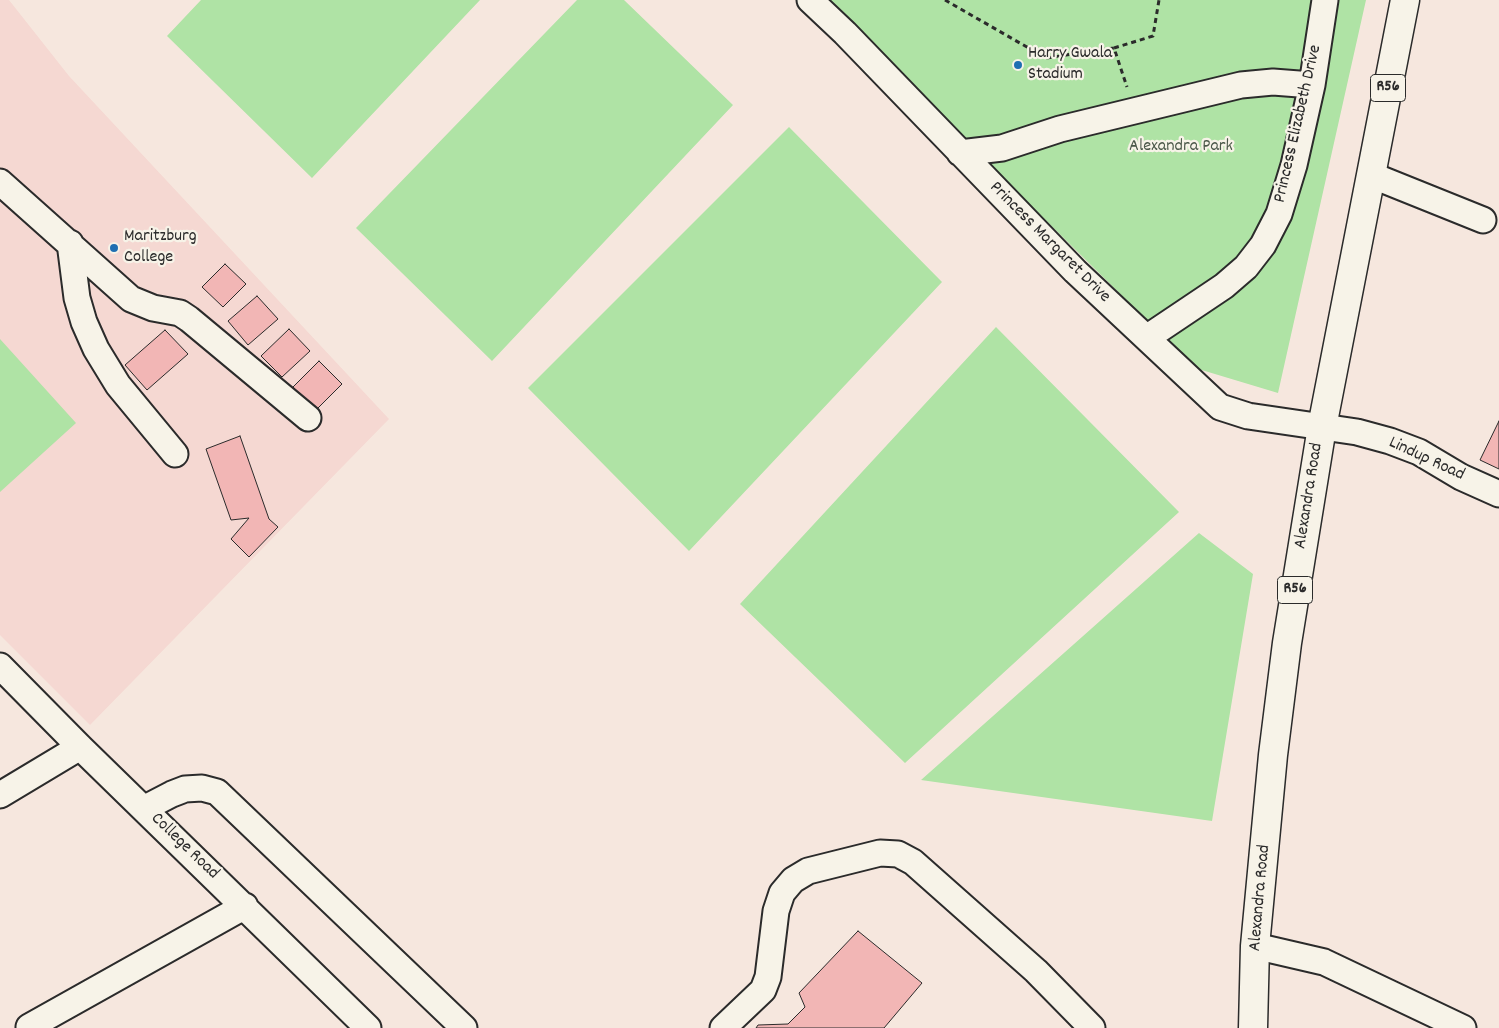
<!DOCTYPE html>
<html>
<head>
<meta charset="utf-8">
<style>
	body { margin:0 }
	canvas { display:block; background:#f6e7de }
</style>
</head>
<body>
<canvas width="1499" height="1028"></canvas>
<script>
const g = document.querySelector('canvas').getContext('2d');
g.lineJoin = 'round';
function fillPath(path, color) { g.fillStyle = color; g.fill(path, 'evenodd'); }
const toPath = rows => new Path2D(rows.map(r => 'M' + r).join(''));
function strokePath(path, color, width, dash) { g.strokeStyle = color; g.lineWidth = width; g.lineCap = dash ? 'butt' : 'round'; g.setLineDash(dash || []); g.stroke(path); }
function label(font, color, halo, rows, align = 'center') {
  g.font = font + ' Dekko,sans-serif'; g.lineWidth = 4.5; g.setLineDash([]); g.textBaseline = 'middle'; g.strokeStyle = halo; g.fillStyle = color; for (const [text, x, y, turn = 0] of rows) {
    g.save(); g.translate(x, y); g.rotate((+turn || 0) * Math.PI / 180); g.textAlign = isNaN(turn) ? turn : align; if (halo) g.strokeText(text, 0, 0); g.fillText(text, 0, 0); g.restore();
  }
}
const built = toPath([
	[0,0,9,0,69,76,389,419,90,725,0,635]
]);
const green = toPath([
	[201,0,480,0,312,178,167,36],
	[577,0,624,0,733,105,492,361,356,228],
	[823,0,1366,0,1278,393,1195,368],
	[789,127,942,282,689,551,528,388],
	[996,327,1179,512,905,763,740,604],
	[0,339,76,423,0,492],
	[1199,533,1253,574,1212,821,921,780]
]);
const building = toPath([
	[225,264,246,284,223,307,202,287,225,264],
	[257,296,278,319,248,345,228,321,257,296],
	[289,329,310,351,282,377,261,356,289,329],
	[165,330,188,354,147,390,125,365,165,330],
	[319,361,342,384,316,410,293,387,319,361],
	[1499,421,1499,469,1480,460,1499,421],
	[240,436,269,519,278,527,249,557,231,539,249,518,231,520,206,449,240,436],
	[858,931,922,983,884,1028,756,1028,758,1025,788,1024,805,1007,799,993,858,931]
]);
const path = toPath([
	[945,0,1046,58,1114,48,1127,87],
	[1114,48,1153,36,1159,0]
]);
const minor = toPath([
	[810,0,845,33,1075,271,1220,407,1248,416,1357,432,1390,441,1419,452,1461,477,1499,494],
	[960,153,1002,148,1060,129,1241,85,1273,82,1312,85],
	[1371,175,1483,220],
	[0,182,131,299,153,308,180,313,189,319,308,418],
	[70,243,77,298,84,322,96,349,118,385,175,454],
	[1148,337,1224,286,1246,267,1263,245,1279,214,1294,165,1312,85,1325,0],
	[0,666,80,747,368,1028],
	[0,795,80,747],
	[145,808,172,794,185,789,202,788,217,792,464,1028],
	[1255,946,1324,962,1463,1028],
	[29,1027,245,906],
	[723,1028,763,990,768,977,776,911,782,893,793,880,808,871,880,853,898,854,913,862,1036,971,1092,1028]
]);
const major = toPath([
	[1253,1028,1255,946,1273,755,1287,643,1322,427,1405,0]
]);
const markers = [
	[1018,65,5,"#1f6fb2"],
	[114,248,5,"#1f6fb2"]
];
const shields = [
	[1388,88,35],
	[1295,590,35]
];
const shieldNames = [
	["R56",1388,88],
	["R56",1295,590]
];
const poiNames = [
	["Harry Gwala",1028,55],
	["Stadium",1028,76],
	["Maritzburg",124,238],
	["College",124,259]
];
const streetNames = [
	["Princess Elizabeth Drive",1299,124,-77],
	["Princess Margaret Drive",1049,243,45],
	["Lindup Road",1426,460,25],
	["Alexandra Road",1310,496,-81],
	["College Road",184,847,44],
	["Alexandra Road",1261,898,-85]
];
const parkNames = [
	["Alexandra Park",1181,148]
];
fillPath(built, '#f5d8d2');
fillPath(green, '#afe3a5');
fillPath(building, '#f2b6b5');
strokePath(building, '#2b2b2b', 1);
strokePath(minor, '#2b2b2b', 29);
strokePath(major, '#2b2b2b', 31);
strokePath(path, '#2b2b2b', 3, [5, 4]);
strokePath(minor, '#f7f3e8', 25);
strokePath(major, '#f7f3e8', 28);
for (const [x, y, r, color] of markers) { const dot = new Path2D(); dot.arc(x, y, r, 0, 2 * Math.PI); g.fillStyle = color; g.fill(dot); strokePath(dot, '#f7f3e8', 2); }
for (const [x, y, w] of shields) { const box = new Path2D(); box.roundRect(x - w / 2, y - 13.5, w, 27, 4); g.fillStyle = '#f7f3e8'; g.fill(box); strokePath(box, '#2b2b2b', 1); }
label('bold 16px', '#2b2b2b', null, shieldNames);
label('18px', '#2b2b2b', '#f7f3e8', poiNames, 'left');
label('18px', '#2b2b2b', '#f7f3e8', streetNames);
label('18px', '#4c594a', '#f7f3e8', parkNames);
</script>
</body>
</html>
